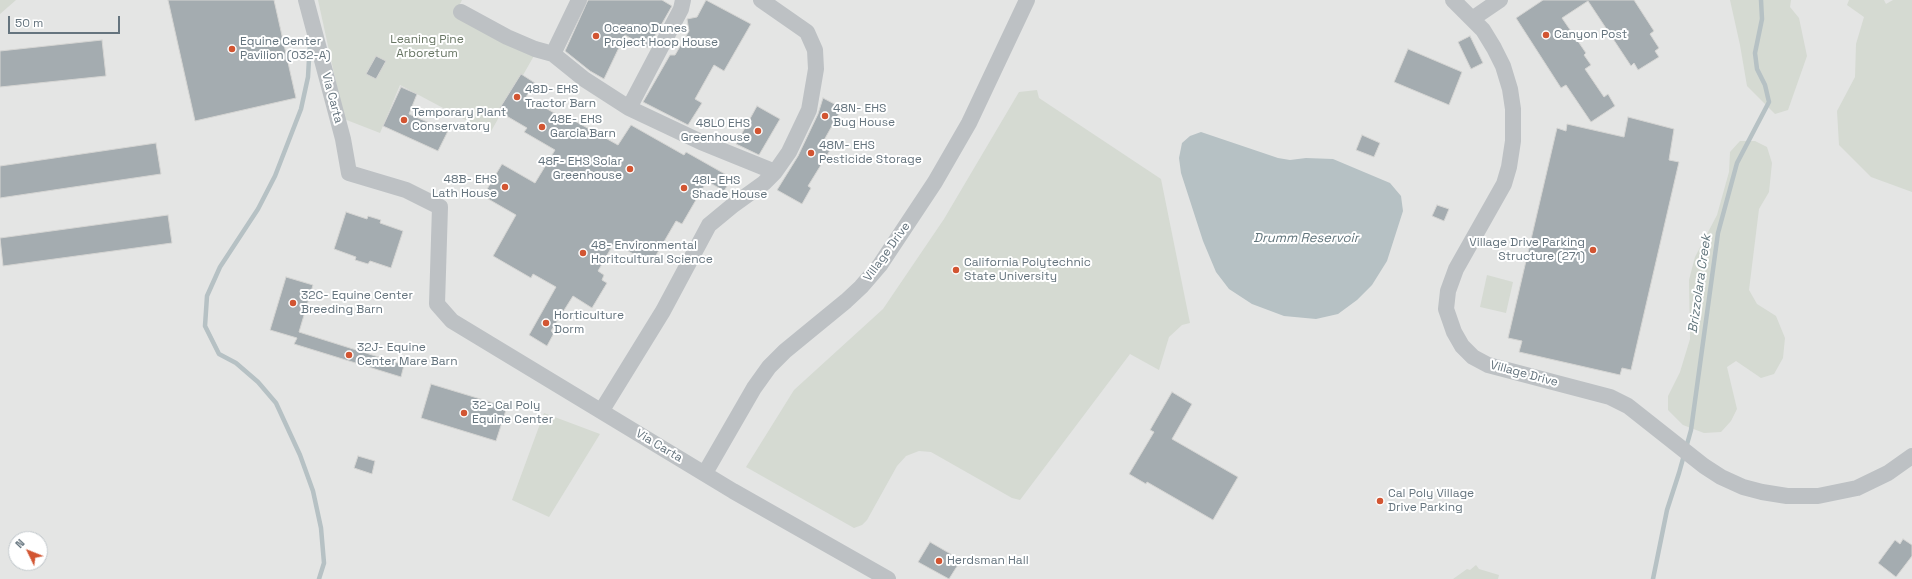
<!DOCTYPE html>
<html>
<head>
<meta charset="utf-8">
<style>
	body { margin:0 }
	#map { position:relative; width:1912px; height:579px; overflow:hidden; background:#f4f4f0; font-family:"Space Grotesk",sans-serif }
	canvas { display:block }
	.north { position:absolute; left:8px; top:531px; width:40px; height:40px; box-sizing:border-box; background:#fff; border:1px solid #c1c7cb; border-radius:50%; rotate:313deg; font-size:11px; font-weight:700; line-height:16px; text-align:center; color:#65747e }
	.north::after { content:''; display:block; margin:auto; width:14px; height:18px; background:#d25532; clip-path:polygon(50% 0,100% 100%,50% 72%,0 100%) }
	.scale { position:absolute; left:8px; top:16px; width:112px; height:18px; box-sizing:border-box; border:2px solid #65747e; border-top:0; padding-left:5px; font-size:12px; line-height:14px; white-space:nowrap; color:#65747e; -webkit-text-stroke:3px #fff; paint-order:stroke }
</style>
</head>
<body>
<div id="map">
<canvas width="1912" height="579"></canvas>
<div class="north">N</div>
<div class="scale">50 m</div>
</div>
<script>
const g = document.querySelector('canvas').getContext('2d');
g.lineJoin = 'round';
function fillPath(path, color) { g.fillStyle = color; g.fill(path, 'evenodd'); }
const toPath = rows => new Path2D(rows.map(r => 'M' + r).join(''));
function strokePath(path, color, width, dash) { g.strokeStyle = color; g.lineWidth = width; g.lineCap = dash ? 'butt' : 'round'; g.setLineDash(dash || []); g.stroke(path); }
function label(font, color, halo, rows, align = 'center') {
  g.font = font + ' "Space Grotesk",sans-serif'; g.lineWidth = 4; g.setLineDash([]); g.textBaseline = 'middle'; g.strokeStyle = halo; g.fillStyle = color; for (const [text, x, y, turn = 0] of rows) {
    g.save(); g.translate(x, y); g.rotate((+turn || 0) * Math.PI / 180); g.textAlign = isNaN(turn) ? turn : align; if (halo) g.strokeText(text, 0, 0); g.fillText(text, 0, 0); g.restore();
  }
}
const built = toPath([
	[0,0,1912,0,1912,579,0,579],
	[16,539,40,539,40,563,16,563]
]);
const green = toPath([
	[0,0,16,0,0,14],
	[318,0,462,0,457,10,535,54,490,133,400,85,380,133,344,119],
	[1730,0,1791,0,1790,7,1799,18,1807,56,1788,110,1775,114,1747,86,1740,45],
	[1849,0,1884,0,1886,4,1893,0,1912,0,1912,192,1871,177,1839,145,1837,111,1855,77,1856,44,1864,17,1847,5],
	[1037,90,1039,98,1161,179,1190,323,1182,325,1169,337,1159,370,1130,354,1020,500,1012,498,931,452,919,451,906,456,897,466,867,520,862,525,854,528,746,467,794,390,883,309,944,219,1019,92],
	[1740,141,1755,141,1767,147,1772,163,1769,192,1759,209,1749,290,1757,304,1776,316,1785,338,1783,358,1774,374,1761,378,1736,361,1727,367,1737,409,1731,421,1721,432,1704,433,1683,425,1668,410,1668,396,1680,372,1690,339,1689,280,1695,257,1717,215,1729,172,1730,152],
	[1487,275,1513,282,1506,313,1480,307],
	[544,413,600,434,549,517,512,500],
	[1476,565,1479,569,1499,575,1498,579,1453,579,1467,569,1470,570]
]);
const water = toPath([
	[1201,132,1278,158,1290,160,1306,158,1333,159,1390,183,1401,196,1403,211,1387,261,1372,285,1357,300,1338,314,1316,319,1284,316,1252,304,1229,289,1216,272,1203,241,1181,173,1179,158,1182,143,1190,136]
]);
const stream = toPath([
	[310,41,308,77,301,109,275,176,258,209,220,267,207,296,205,326,219,354,236,363,258,382,276,403,300,455,313,491,321,528,324,563,319,579],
	[1653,579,1667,510,1679,473,1691,430,1718,233,1737,163,1769,102,1765,85,1757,69,1755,53,1762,19,1761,0]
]);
const building = toPath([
	[168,0,274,0,296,98,195,121,168,0],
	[588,0,662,0,672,6,648,48,625,35,604,79,590,71,565,51,588,0],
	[706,0,751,24,724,71,714,65,695,99,702,103,688,125,643,102,670,55,675,55,689,31,687,19,697,17,706,0],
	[1543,0,1634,0,1654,31,1650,34,1659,48,1655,51,1659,57,1638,70,1634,63,1631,66,1588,1,1562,18,1586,53,1584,55,1591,65,1585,69,1604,97,1608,94,1615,106,1591,122,1566,85,1561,88,1516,18,1543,0],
	[1470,36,1483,63,1471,69,1458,42,1470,36],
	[102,40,106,76,0,87,0,51,102,40],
	[1408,49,1462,72,1449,105,1394,82,1408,49],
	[376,56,386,61,376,79,366,74,376,56],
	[521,74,535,83,526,97,572,123,573,120,618,145,631,125,684,155,686,152,732,178,724,191,707,181,682,224,676,221,651,264,614,243,598,271,604,275,602,280,607,283,592,308,573,296,551,331,554,333,547,346,529,335,556,287,533,274,531,278,493,256,516,215,483,196,502,164,535,183,555,150,524,132,527,128,498,111,521,74],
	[401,87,417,94,409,114,448,131,438,151,383,126,401,87],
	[823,98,842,108,823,142,832,147,808,186,811,188,802,204,777,190,798,156,818,114,823,98],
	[757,106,780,119,759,155,736,144,757,106],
	[1628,117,1674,129,1669,160,1679,162,1631,370,1622,368,1620,375,1519,352,1522,341,1508,338,1557,128,1566,131,1567,124,1624,137,1628,117],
	[1362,135,1380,143,1374,157,1356,150,1362,135],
	[156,143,161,174,0,198,0,166,156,143],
	[1437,205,1449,209,1444,221,1432,216,1437,205],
	[346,212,367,219,368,216,381,220,380,223,403,231,391,268,370,261,368,264,355,260,356,257,334,249,346,212],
	[168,215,172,243,3,266,0,238,168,215],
	[286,277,313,285,299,332,404,365,401,377,294,344,297,338,270,330,286,277],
	[431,384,507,407,496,441,421,418,431,384],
	[1172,392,1192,404,1172,439,1238,477,1213,520,1147,482,1146,484,1129,474,1154,432,1150,430,1172,392],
	[358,456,375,461,372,474,354,468,358,456],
	[1903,539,1912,545,1912,556,1896,577,1878,563,1895,540,1900,544,1903,539],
	[930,542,961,560,949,579,918,562,930,542]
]);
const minor = toPath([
	[306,0,343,139,349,173,406,190,440,207,437,304,452,321,733,491,888,579],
	[1453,0,1483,30,1494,48,1503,66,1510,89,1513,109,1513,141,1509,167,1504,184,1456,269,1448,291,1446,309,1454,332,1462,346,1473,357,1488,365,1610,397,1628,406,1704,466,1721,477,1743,487,1762,492,1787,496,1818,496,1857,488,1888,473,1912,456],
	[461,12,507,37,535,49,553,54,579,0],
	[1472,19,1500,0],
	[553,54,584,79,629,108,701,142,775,172],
	[629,108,681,9,683,0],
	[602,410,663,311,709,225,732,206,764,183,775,172,789,152,809,110,816,69,815,50,807,32,761,0],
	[705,473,754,388,769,367,785,351,846,301,861,287,880,265,935,182,969,123,1027,0]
]);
const markers = [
	[1546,35,4,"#d25532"],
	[596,36,4,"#d25532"],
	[232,49,4,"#d25532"],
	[517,97,4,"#d25532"],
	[825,116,4,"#d25532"],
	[404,120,4,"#d25532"],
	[542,127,4,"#d25532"],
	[758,131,4,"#d25532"],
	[811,153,4,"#d25532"],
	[630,169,4,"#d25532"],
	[505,187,4,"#d25532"],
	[684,188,4,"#d25532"],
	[1593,250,4,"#d25532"],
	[583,253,4,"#d25532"],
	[956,270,4,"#d25532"],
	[293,303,4,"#d25532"],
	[546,323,4,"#d25532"],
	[349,355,4,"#d25532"],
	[464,413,4,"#d25532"],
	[1380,501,4,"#d25532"],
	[939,561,4,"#d25532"]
];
const poiNames = [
	["Oceano Dunes",604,29],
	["Project Hoop House",604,43],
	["Canyon Post",1554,35],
	["Equine Center",240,42],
	["Pavilion (032-A)",240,56],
	["48D- EHS",525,90],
	["Tractor Barn",525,104],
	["48N- EHS",833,109],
	["Bug House",833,123],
	["Temporary Plant",412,113],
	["Conservatory",412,127],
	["48E- EHS",550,120],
	["Garcia Barn",550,134],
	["48L0 EHS",750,124,"right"],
	["Greenhouse",750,138,"right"],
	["48M- EHS",819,146],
	["Pesticide Storage",819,160],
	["48F- EHS Solar",622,162,"right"],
	["Greenhouse",622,176,"right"],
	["48B- EHS",497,180,"right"],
	["Lath House",497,194,"right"],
	["48I- EHS",692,181],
	["Shade House",692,195],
	["Village Drive Parking",1585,243,"right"],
	["Structure (271)",1585,257,"right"],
	["48- Environmental",591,246],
	["Horitcultural Science",591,260],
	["California Polytechnic",964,263],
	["State University",964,277],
	["32C- Equine Center",301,296],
	["Breeding Barn",301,310],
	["Horticulture",554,316],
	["Dorm",554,330],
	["32J- Equine",357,348],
	["Center Mare Barn",357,362],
	["32- Cal Poly",472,406],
	["Equine Center",472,420],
	["Cal Poly Village",1388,494],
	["Drive Parking",1388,508],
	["Herdsman Hall",947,561]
];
const parkNames = [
	["Leaning Pine",427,40],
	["Arboretum",427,54]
];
const streetNames = [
	["Via Carta",332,98,75],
	["Village Drive",887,252,-54],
	["Village Drive",1524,374,15],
	["Via Carta",659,446,31]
];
const waterNames = [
	["Drumm Reservoir",1306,238],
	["Brizzolara Creek",1700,284,-82]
];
fillPath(built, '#e4e5e4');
fillPath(green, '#d5dad2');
fillPath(water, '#b6c1c4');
strokePath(stream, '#b6c1c4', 4.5);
fillPath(building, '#a4acb0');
strokePath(building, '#d5d5d3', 1);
strokePath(minor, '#bdc1c4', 16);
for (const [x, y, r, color] of markers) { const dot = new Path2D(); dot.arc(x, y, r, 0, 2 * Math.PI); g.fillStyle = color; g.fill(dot); strokePath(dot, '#fff', 1.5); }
label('12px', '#65747e', '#fff', poiNames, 'left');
label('12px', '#687664', '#fff', parkNames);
label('12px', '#65747e', '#fff', streetNames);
label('italic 13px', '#61757c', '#fff', waterNames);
</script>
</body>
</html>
